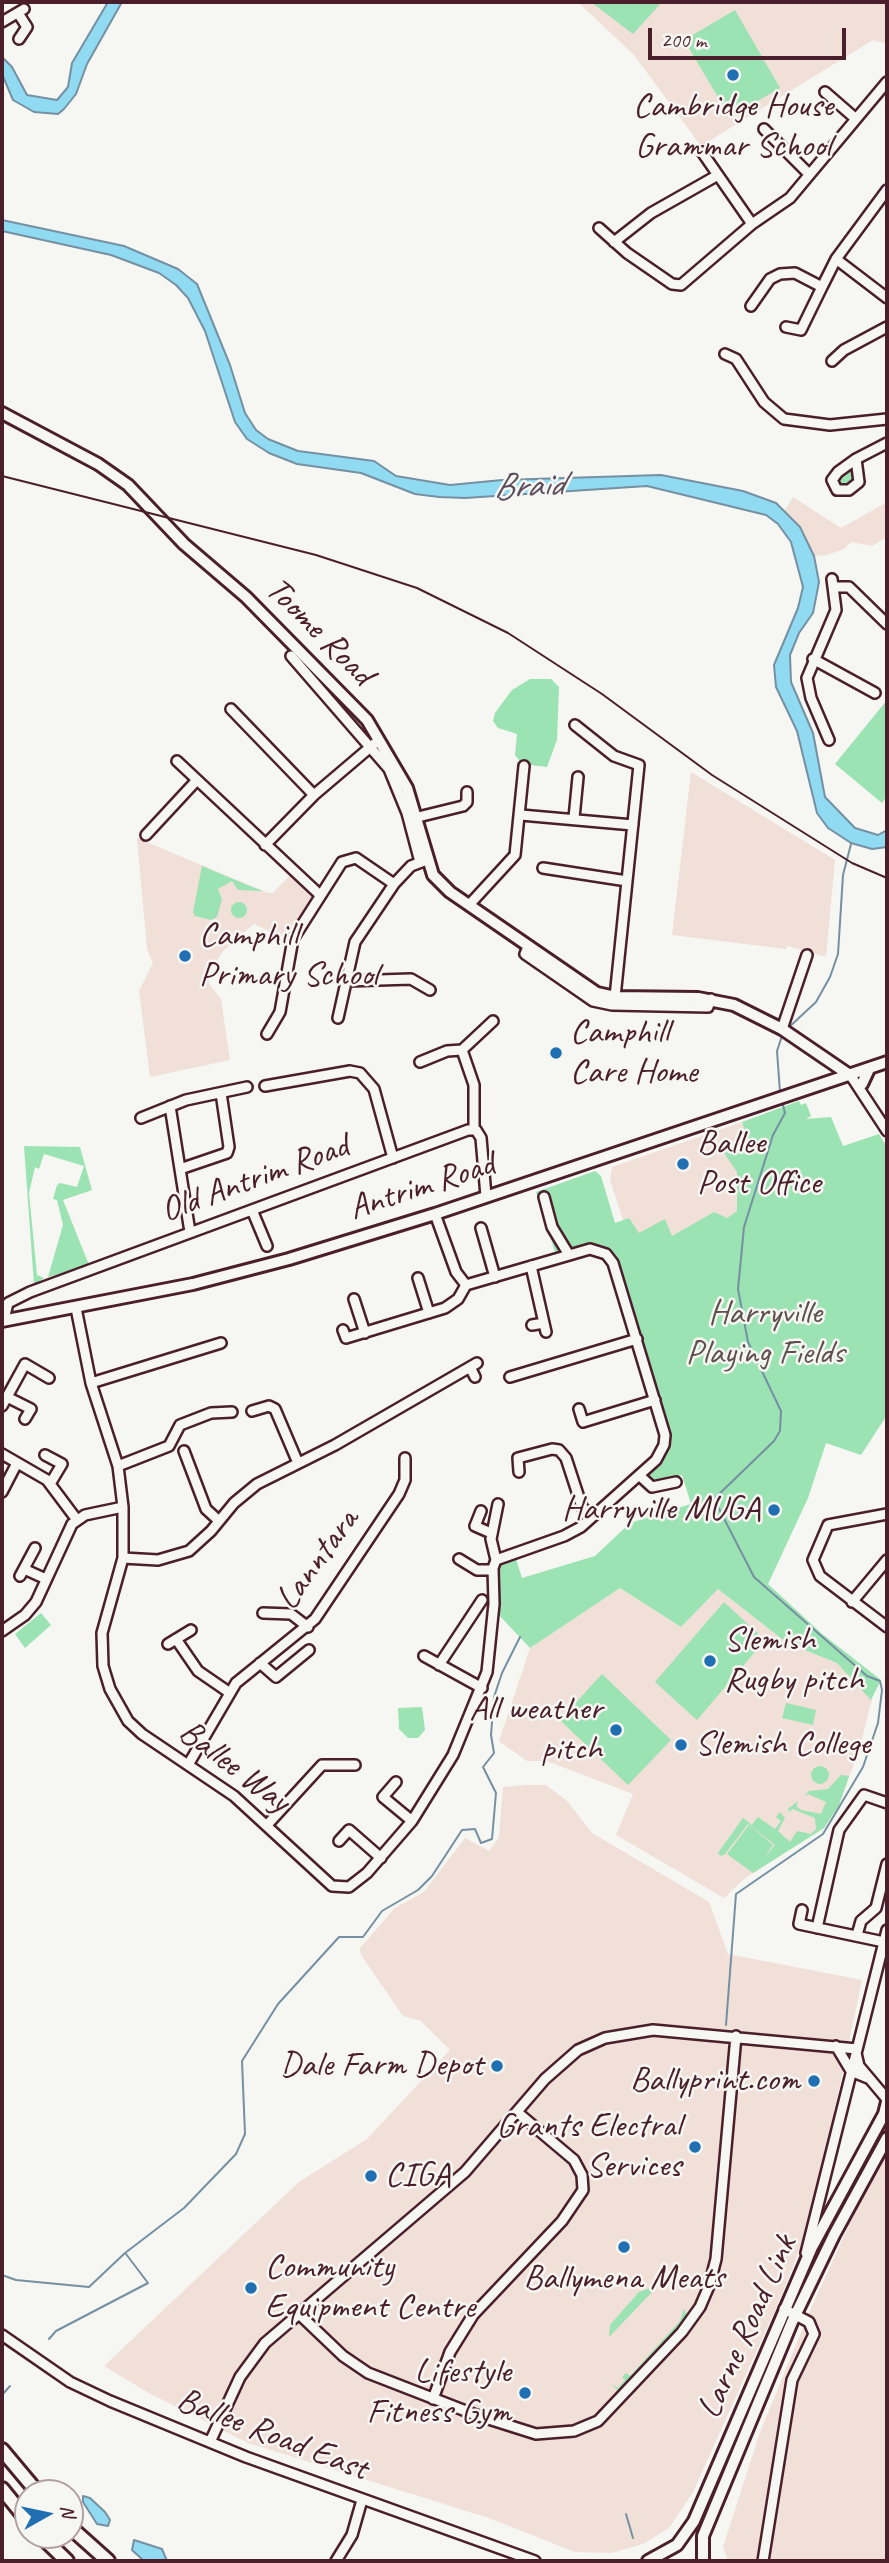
<!DOCTYPE html>
<html>
<head>
<meta charset="utf-8">
<style>
	body { margin:0 }
	#map { position:relative; width:889px; height:2563px; overflow:hidden; background:#f6f6f2; font-family:Caveat,sans-serif }
	canvas { display:block }
	.frame { position:absolute; inset:0; border:4px solid #4a1f2b; pointer-events:none }
	.north { position:absolute; left:14px; top:2479px; width:70px; height:70px; box-sizing:border-box; background:#f6f6f2; border:2px solid #b1a0a2; border-radius:50%; rotate:81deg; font-size:19px; font-weight:700; line-height:28px; text-align:center; color:#4a1f2b }
	.north::after { content:''; display:block; margin:auto; width:24px; height:32px; background:#1f6fb2; clip-path:polygon(50% 0,100% 100%,50% 72%,0 100%) }
	.scale { position:absolute; left:648px; top:28px; width:198px; height:32px; box-sizing:border-box; border:4px solid #4a1f2b; border-top:0; padding-left:9px; font-size:21px; line-height:24px; white-space:nowrap; color:#4a1f2b; -webkit-text-stroke:5px #f6f6f2; paint-order:stroke }
</style>
</head>
<body>
<div id="map">
<canvas width="889" height="2563"></canvas>
<div class="frame"></div>
<div class="north">N</div>
<div class="scale">200 m</div>
</div>
<script>
const g = document.querySelector('canvas').getContext('2d');
g.lineJoin = 'round';
function fillPath(path, color) { g.fillStyle = color; g.fill(path, 'evenodd'); }
const toPath = rows => new Path2D(rows.map(r => 'M' + r).join(''));
function strokePath(path, color, width, dash) { g.strokeStyle = color; g.lineWidth = width; g.lineCap = dash ? 'butt' : 'round'; g.setLineDash(dash || []); g.stroke(path); }
function label(font, color, halo, rows, align = 'center') {
  g.font = font + ' Caveat,sans-serif'; g.lineWidth = 5; g.setLineDash([]); g.textBaseline = 'middle'; g.strokeStyle = halo; g.fillStyle = color; for (const [text, x, y, turn = 0] of rows) {
    g.save(); g.translate(x, y); g.rotate((+turn || 0) * Math.PI / 180); g.textAlign = isNaN(turn) ? turn : align; if (halo) g.strokeText(text, 0, 0); g.fillText(text, 0, 0); g.restore();
  }
}
const built = toPath([
	[578,2,887,2,887,44,873,40,701,146,634,55],
	[793,497,841,528,887,502,887,537,872,546,851,542,844,549,827,555,814,556,800,527,784,512],
	[691,772,835,860,826,957,787,946,786,949,672,935],
	[137,838,268,893,273,893,291,874,312,896,286,939,254,924,224,950,209,971,209,984,221,999,230,1060,150,1077,139,991,153,963,147,949],
	[742,1122,746,1135,737,1172,737,1211,727,1218,713,1213,635,1257,610,1180,612,1167],
	[620,1588,681,1627,718,1589,787,1643,837,1663,872,1699,859,1750,839,1805,824,1828,744,1879,724,1898,616,1835,633,1794,547,1761,527,1761,499,1741,530,1648],
	[525,1785,546,1785,567,1801,592,1833,709,1902,728,1954,862,1980,821,2174,800,2249,776,2308,693,2492,669,2528,643,2544,612,2553,575,2552,489,2518,248,2443,149,2393,104,2366,299,2182,367,2139,450,2050,421,2021,403,2016,361,1955,360,1948,395,1908,424,1892,465,1838,489,1851,499,1837,503,1787],
	[887,2153,887,2561,728,2561,723,2547,760,2432,809,2313,856,2210]
]);
const green = toPath([
	[591,2,662,2,633,34],
	[735,10,780,88,730,117,684,40],
	[853,465,857,480,845,488,835,484,838,476],
	[530,679,551,679,559,687,557,740,547,767,522,764,515,755,517,734,498,728,493,721,495,713,512,690],
	[887,700,887,796,882,803,835,764],
	[202,866,245,884,263,891,238,890,232,881,218,889,222,899,217,917,211,920,195,916,193,912],
	'231 910a8 8 0 1 1 16 0a8 8 0 1 1-16 0Z',
	[799,1101,801,1105,806,1103,811,1116,806,1119,831,1117,843,1146,879,1134,887,1147,887,1415,861,1455,826,1443,808,1498,768,1584,821,1633,881,1680,871,1700,837,1663,787,1643,718,1589,681,1627,620,1588,530,1648,498,1614,499,1564,515,1556,522,1578,595,1556,630,1523,691,1504,682,1475,652,1484,647,1474,664,1458,670,1442,615,1257,606,1248,591,1245,556,1255,536,1192,595,1171,601,1176,615,1223,629,1218,639,1233,665,1219,672,1236,714,1212,727,1218,737,1211,737,1172,722,1150,746,1135,742,1122],
	[24,1146,80,1147,92,1190,63,1200,89,1265,48,1277,63,1225,57,1200,53,1199,57,1185,60,1183,77,1187,84,1166,44,1154,39,1169,35,1167,29,1193,37,1275,44,1278,34,1285],
	[724,1602,765,1640,697,1720,655,1682],
	[41,1613,51,1625,25,1648,15,1634],
	[602,1674,671,1740,628,1785,560,1720],
	[786,1703,816,1710,813,1725,782,1718],
	[422,1707,425,1730,418,1738,408,1738,399,1729,398,1708],
	'811 1775a9 9 0 1 1 18 0a9 9 0 1 1-18 0Z',
	[841,1775,849,1776,839,1805,824,1828,753,1873,727,1854,749,1825,773,1845,764,1858,775,1845,748,1824,725,1854,721,1856,718,1853,743,1818,752,1825,758,1817,775,1829,781,1821,776,1817,780,1812,785,1818,778,1831,790,1842,797,1831,811,1834,816,1829,815,1818,793,1809,789,1812,788,1809,798,1801,796,1806,801,1810,821,1814,826,1802,808,1794,804,1796,809,1791,828,1789],
	[650,2288,654,2290,609,2337,610,2325,639,2292],
	[684,2309,687,2315,685,2320,620,2392,611,2384,618,2388,625,2380,622,2377,626,2373,630,2376,680,2321]
]);
const water = toPath([
	[108,2,122,2,87,64,76,94,64,109,58,114,34,112,13,100,2,74,2,57,12,67,27,95,57,100,68,87,72,63,108,2],
	[2,220,124,246,178,269,197,284,230,365,245,413,256,430,268,439,298,451,374,461,396,476,450,485,502,480,661,475,743,491,776,503,800,527,814,556,819,582,813,613,799,633,790,655,791,682,813,733,825,797,855,828,878,835,887,830,887,847,872,849,851,843,828,828,817,813,797,731,776,687,774,665,798,608,803,587,791,542,778,524,766,515,647,486,465,498,439,497,415,494,361,473,297,464,269,453,247,439,235,422,205,331,188,298,176,285,159,273,111,255,2,231,2,220],
	[83,2496,90,2498,105,2512,110,2520,108,2526,97,2524,83,2502,83,2496],
	[134,2540,162,2549,167,2561,144,2561,132,2550,134,2540]
]);
const stream = toPath([
	[787,1029,816,1002,830,977,838,954,843,875,851,844],
	[780,1092,777,1051,782,1036],
	[726,2025,736,1894,823,1834,863,1767,878,1723,882,1690,880,1681,867,1676,754,1577,714,1499,774,1441,780,1431,781,1411,748,1342,738,1289,744,1227,773,1135,785,1113,782,1101],
	[2,2275,16,2280,89,2287,125,2253,184,2208,236,2154,245,2134,242,2061,278,2004,339,1937,363,1937,382,1911,418,1890,432,1876,462,1830,475,1829,481,1843,492,1839,496,1793,483,1767,494,1753,491,1735,494,1697,502,1673,520,1637],
	[49,2339,56,2331,148,2283,126,2254],
	[2,2395,10,2386],
	[626,2514,633,2538]
]);
const minor = toPath([
	[18,13,27,27,19,39],
	[2,22,24,9],
	[825,92,856,119],
	[764,129,809,174],
	[702,152,752,224],
	[599,228,627,253,672,284,681,285,752,224,790,198,887,82],
	[614,242,651,213,718,175],
	[836,259,887,298],
	[822,287,836,259,887,190],
	[751,306,770,279,780,274,795,273,822,287,801,330,786,327],
	[725,354,736,359,764,402,784,419,830,425,887,419],
	[832,361,844,350,887,327],
	[856,459,859,482,849,490,837,490,832,480,838,472,856,459,887,443],
	[835,587,849,587,887,624],
	[291,656,389,769,407,813,420,862],
	[813,659,875,693],
	[231,709,314,795],
	[575,725,614,756,639,765,615,997],
	[829,740,811,698,807,678,836,610,832,579],
	[177,761,320,895],
	[521,815,633,825],
	[418,817,463,806,467,802,467,792],
	[574,818,578,777],
	[146,835,197,780],
	[265,845,314,795,374,744],
	[543,868,627,881],
	[469,905,515,855,524,766],
	[528,947,525,954,593,1001,612,1005,708,1007,711,999],
	[347,981,411,979,430,990],
	[338,1018,355,942,394,884,411,866,424,861],
	[782,1029,807,955],
	[267,1034,280,1012,293,939,342,862,356,858,394,884],
	[462,1050,493,1021],
	[420,1062,447,1051,462,1050,474,1085,474,1129],
	[851,1076,887,1131],
	[265,1086,350,1071,360,1073,374,1089,393,1158],
	[170,1106,190,1232],
	[141,1118,186,1100,247,1087],
	[180,1169,227,1153,229,1147,221,1093],
	[544,1197,552,1227,569,1255],
	[252,1210,267,1246],
	[435,1214,456,1272,466,1285],
	[481,1228,495,1277],
	[531,1266,546,1332],
	[418,1278,429,1313],
	[466,1285,590,1249,606,1254,613,1263,665,1435,664,1445,656,1460,581,1527,564,1536,496,1560],
	[354,1299,365,1333],
	[76,1308,91,1383,118,1466,123,1507,123,1558,102,1633,103,1666,110,1689,128,1721,142,1734,234,1796,332,1886,349,1887,367,1873,412,1821,453,1755,487,1672,494,1604,493,1568,496,1560],
	[4,1320,8,1303,30,1292,468,1130,476,1130,481,1138,486,1196],
	[532,1325,544,1323],
	[343,1330,346,1338,445,1308,458,1299,466,1285],
	[470,1367,475,1377],
	[510,1377,637,1339],
	[91,1383,221,1343],
	[7,1397,31,1409,25,1419],
	[2,1406,25,1364,49,1378],
	[579,1409,583,1422,655,1400],
	[252,1411,269,1406,275,1409,298,1463],
	[184,1451,206,1509,218,1520],
	[2,1454,47,1480,77,1520],
	[45,1455,62,1464,50,1484],
	[118,1466,169,1446,180,1425,211,1413,232,1412],
	[519,1472,518,1458,552,1449,559,1450,566,1458,582,1507,592,1517],
	[640,1476,652,1487,676,1482],
	[2,1492,17,1463],
	[481,1511,475,1526,491,1533],
	[887,1514,828,1525,813,1560,820,1576,887,1627],
	[123,1558,158,1560,189,1551,211,1531,234,1503,257,1484,335,1445,477,1363],
	[459,1559,477,1570,493,1570],
	[496,1560,491,1539,498,1504],
	[24,1569,46,1579],
	[20,1576,35,1548],
	[852,1602,887,1560],
	[263,1613,291,1614,308,1627],
	[2,1631,25,1615,36,1602,72,1524,85,1515,123,1507],
	[176,1639,198,1671,230,1693],
	[168,1644,191,1630],
	[424,1656,482,1688],
	[260,1663,276,1677,309,1650],
	[439,1665,482,1600],
	[188,1765,236,1683,315,1619,399,1494,405,1480,405,1458],
	[396,1782,383,1797,412,1821],
	[267,1825,322,1765,355,1765],
	[339,1841,349,1830,381,1858],
	[802,1910,799,1924,884,1942],
	[817,1928,839,1830,864,1795,887,1803],
	[857,1935,861,1921,876,1908,887,1864],
	[836,2046,851,2071,868,2078],
	[856,2053,859,2066,886,2098],
	[806,2253,887,1930],
	[298,2313,343,2356,368,2373,476,2415,536,2434,574,2431,598,2421,682,2332,700,2307,709,2286,716,2259,736,2036],
	[2,2335,70,2382,110,2401,246,2457,535,2561],
	[433,2399,450,2352,473,2315,562,2221,583,2190,582,2175,574,2160,517,2112],
	[210,2442,240,2377,265,2343,465,2172,545,2079,578,2050,605,2038,653,2030,857,2049],
	[336,2561,352,2535,362,2500],
	[763,2561,792,2380,814,2334,809,2322,784,2309]
]);
const major = toPath([
	[2,413,98,464,128,485,184,544,246,597,367,720,407,788,433,875,450,892,597,993,615,997,698,998,734,1005,782,1029,851,1076],
	[862,1084,869,1069],
	[2,1321,193,1284,289,1259,435,1214,887,1062],
	[648,2561,677,2545,694,2521,812,2247,884,2114,887,2102],
	[703,2561,703,2536,792,2322,834,2235,887,2138]
]);
const highway = toPath([
	[2,2450,38,2493],
	[2,2489,28,2521],
	[70,2527,108,2561],
	[40,2535,67,2561]
]);
const rail = toPath([
	[2,476,316,555,417,588,508,633,602,694,712,775,852,863,887,878]
]);
const markers = [
	[733,75,7,"#1f6fb2"],
	[185,956,7,"#1f6fb2"],
	[556,1053,7,"#1f6fb2"],
	[683,1164,7,"#1f6fb2"],
	[774,1510,7,"#1f6fb2"],
	[710,1661,7,"#1f6fb2"],
	[616,1730,7,"#1f6fb2"],
	[681,1745,7,"#1f6fb2"],
	[497,2066,7,"#1f6fb2"],
	[814,2081,7,"#1f6fb2"],
	[695,2147,7,"#1f6fb2"],
	[371,2176,7,"#1f6fb2"],
	[624,2247,7,"#1f6fb2"],
	[251,2288,7,"#1f6fb2"],
	[525,2393,7,"#1f6fb2"]
];
const poiNames = [
	["Cambridge House",733,107,"center"],
	["Grammar School",733,147,"center"],
	["Camphill",199,936],
	["Primary School",199,976],
	["Camphill",570,1033],
	["Care Home",570,1073],
	["Ballee",697,1144],
	["Post Office",697,1184],
	["Harryville MUGA",760,1510,"right"],
	["Slemish",724,1641],
	["Rugby pitch",724,1681],
	["All weather",602,1710,"right"],
	["pitch",602,1750,"right"],
	["Slemish College",695,1745],
	["Dale Farm Depot",483,2066,"right"],
	["Ballyprint.com",800,2081,"right"],
	["Grants Electral",681,2127,"right"],
	["Services",681,2167,"right"],
	["CIGA",385,2176],
	["Community",265,2268],
	["Equipment Centre",265,2308],
	["Ballymena Meats",624,2279,"center"],
	["Lifestyle",511,2373,"right"],
	["Fitness Gym",511,2413,"right"]
];
const streetNames = [
	["Toome Road",319,632,45],
	["Old Antrim Road",255,1179,-20],
	["Antrim Road",422,1187,-18],
	["Lanntara",318,1560,-54],
	["Ballee Way",234,1767,37],
	["Larne Road Link",748,2327,-66],
	["Ballee Road East",272,2435,21]
];
const parkNames = [
	["Harryville",765,1314],
	["Playing Fields",765,1354]
];
const waterNames = [
	["Braid",528,487,-3]
];
fillPath(built, '#f0e0d7');
fillPath(green, '#9be3b2');
fillPath(water, '#91dbf2');
strokePath(water, '#7590a2', 2);
strokePath(stream, '#7590a2', 2);
strokePath(minor, '#4a1f2b', 14);
strokePath(major, '#4a1f2b', 16);
strokePath(highway, '#4a1f2b', 18);
strokePath(minor, '#f6f6f2', 9);
strokePath(major, '#f6f6f2', 10);
strokePath(highway, '#f6f6f2', 12);
strokePath(rail, '#4a1f2b', 2);
for (const [x, y, r, color] of markers) { const dot = new Path2D(); dot.arc(x, y, r, 0, 2 * Math.PI); g.fillStyle = color; g.fill(dot); strokePath(dot, '#f6f6f2', 2.5); }
label('35px', '#4a1f2b', '#f6f6f2', poiNames, 'left');
label('35px', '#4a1f2b', '#f6f6f2', streetNames);
label('35px', '#5e504d', '#f6f6f2', parkNames);
label('italic 37px', '#5c4e5d', '#f6f6f2', waterNames);
</script>
</body>
</html>
